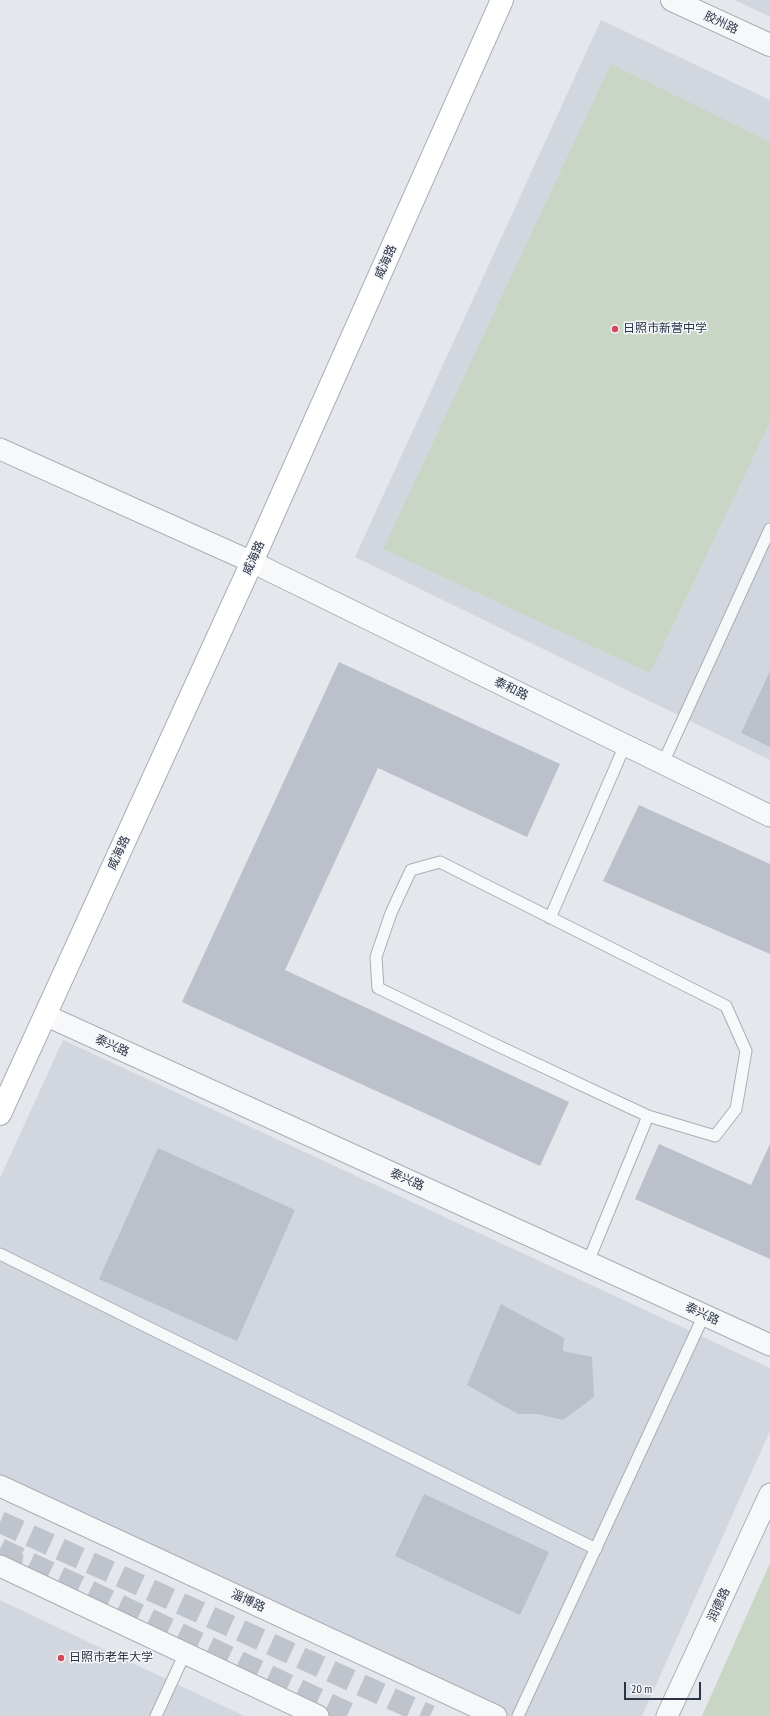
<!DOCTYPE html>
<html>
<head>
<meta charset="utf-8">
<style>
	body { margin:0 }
	#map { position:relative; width:770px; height:1716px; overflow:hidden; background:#e4e7ec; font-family:"PT Sans Narrow",sans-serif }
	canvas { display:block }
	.scale { position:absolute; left:624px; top:1682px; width:77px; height:18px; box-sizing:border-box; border:2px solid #2b3445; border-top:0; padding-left:5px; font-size:12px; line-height:14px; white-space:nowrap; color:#2b3445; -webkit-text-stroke:3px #f4f6f9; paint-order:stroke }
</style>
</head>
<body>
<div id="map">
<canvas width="770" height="1716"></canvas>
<div class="scale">20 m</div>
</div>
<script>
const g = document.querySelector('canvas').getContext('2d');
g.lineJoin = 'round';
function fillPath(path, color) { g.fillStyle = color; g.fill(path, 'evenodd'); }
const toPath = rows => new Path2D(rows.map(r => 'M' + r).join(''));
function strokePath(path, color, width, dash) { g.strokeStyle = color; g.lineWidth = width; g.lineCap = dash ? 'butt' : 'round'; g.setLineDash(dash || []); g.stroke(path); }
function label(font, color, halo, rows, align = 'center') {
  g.font = font + ' "PT Sans Narrow","Noto Sans SC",sans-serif'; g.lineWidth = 3; g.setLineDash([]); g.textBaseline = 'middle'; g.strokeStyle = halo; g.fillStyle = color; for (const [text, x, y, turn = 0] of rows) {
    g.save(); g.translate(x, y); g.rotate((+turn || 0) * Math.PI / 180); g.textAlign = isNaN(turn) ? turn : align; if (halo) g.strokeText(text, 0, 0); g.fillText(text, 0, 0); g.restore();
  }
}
const built = toPath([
	[735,0,770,0,770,17],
	[601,20,770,100,770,760,355,557],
	[63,1040,770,1368,770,1431,642,1716,506,1716,0,1488,0,1178],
	[0,1600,244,1716,0,1716]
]);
const green = toPath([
	[611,64,770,142,770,422,650,673,383,549],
	[770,1563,770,1716,702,1716]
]);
const building = toPath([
	[339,662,560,764,527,837,378,768,285,970,569,1102,540,1166,182,1002],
	[770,671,770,747,741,733],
	[639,805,770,864,770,954,603,881],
	[659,1144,751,1185,770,1144,770,1259,635,1199],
	[158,1148,295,1210,237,1341,99,1279],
	[501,1304,564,1338,563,1351,592,1357,594,1397,563,1420,537,1414,518,1414,467,1385],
	[424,1494,549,1552,520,1615,395,1556]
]);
const tertiaryTunnel = toPath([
	[0,1522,430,1716],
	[0,1549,354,1716]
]);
const secondaryTunnel = toPath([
	[0,1562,41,1569]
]);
const service = toPath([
	[663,763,770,529],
	[550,918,625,745],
	[0,1254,596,1549],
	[588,1262,648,1116,715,1136,736,1109,746,1051,726,1006,440,862,411,870,391,913,376,957,378,988,494,1044,648,1116],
	[156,1716,185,1653],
	[518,1716,704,1315]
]);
const minor = toPath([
	[0,449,252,562,770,816],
	[45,1015,770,1345],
	[0,1486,496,1716],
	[0,1566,318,1716],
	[667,1716,770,1494]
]);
const tertiary = toPath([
	[672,0,770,45]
]);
const secondary = toPath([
	[0,1114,252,562,502,0]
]);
const markers = [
	[615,329,4,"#d1495b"],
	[61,1658,4,"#d1495b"]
];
const streetNames = [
	["胶州路",721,23,25],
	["威海路",386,262,-66],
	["威海路",254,558,-66],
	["泰和路",511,689,26],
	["威海路",119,853,-65],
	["泰兴路",112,1046,24],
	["泰兴路",407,1180,24],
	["泰兴路",702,1314,25],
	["淄博路",248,1601,25],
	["润德路",719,1605,-65]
];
const poiNames = [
	["日照市新营中学",623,329],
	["日照市老年大学",69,1658]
];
fillPath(built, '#d2d6de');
fillPath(green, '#c9d6c5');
fillPath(building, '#bbc0ca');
strokePath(tertiaryTunnel, '#bfc3cb', 22, [22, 11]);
strokePath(secondaryTunnel, '#bfc3cb', 22, [22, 11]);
strokePath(service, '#a9aeb7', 13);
strokePath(minor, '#a9aeb7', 23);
strokePath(tertiary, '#a9aeb7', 24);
strokePath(secondary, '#a9aeb7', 24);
strokePath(service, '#f7f8fa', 11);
strokePath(minor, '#f7f8fa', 21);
strokePath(tertiary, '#f7f8fa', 22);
strokePath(secondary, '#fff', 22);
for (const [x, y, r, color] of markers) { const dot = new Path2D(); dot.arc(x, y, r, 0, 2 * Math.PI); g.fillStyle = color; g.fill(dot); strokePath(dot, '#f4f6f9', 1.5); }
label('12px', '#2b3445', '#f4f6f9', streetNames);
label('12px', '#2b3445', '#f4f6f9', poiNames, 'left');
</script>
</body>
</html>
